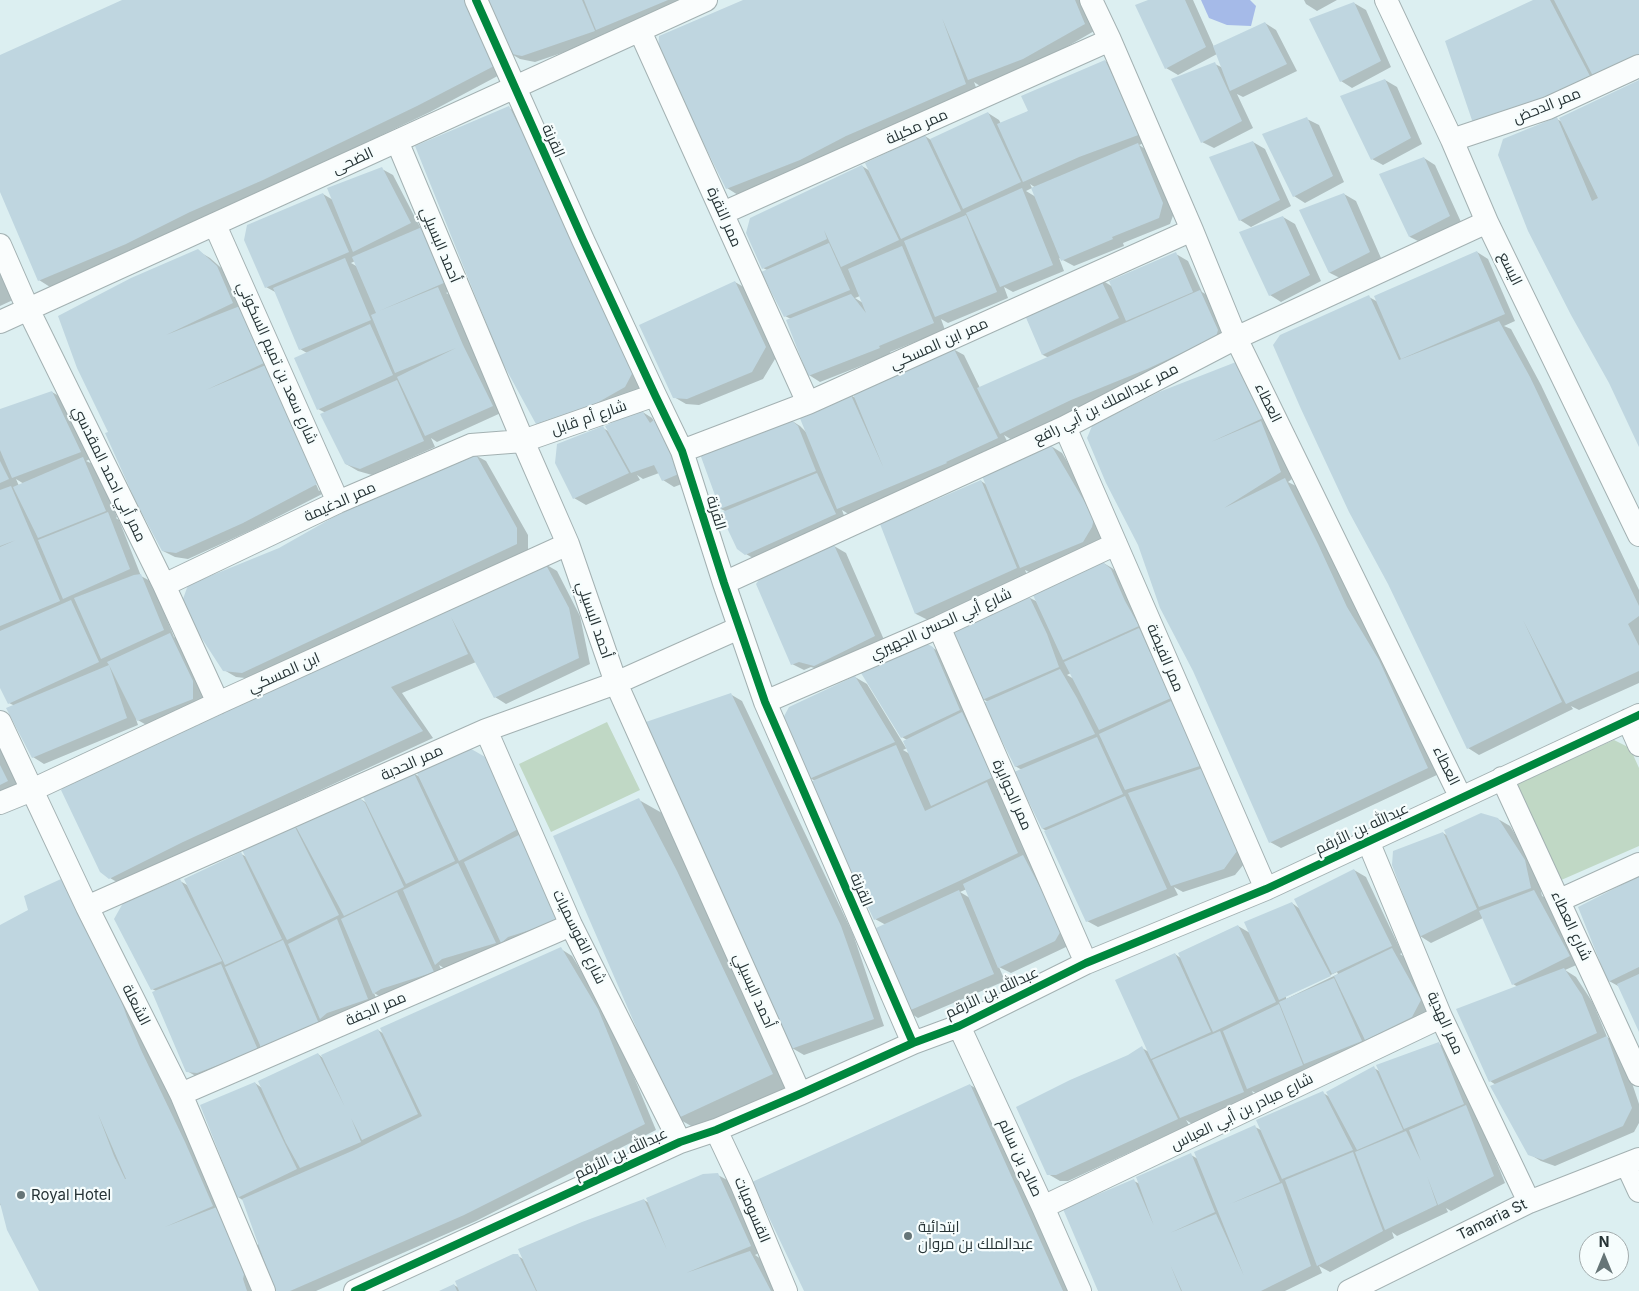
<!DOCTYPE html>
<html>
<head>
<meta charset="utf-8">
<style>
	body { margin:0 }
	#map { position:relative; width:1639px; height:1291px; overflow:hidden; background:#dceff1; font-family:Inter,sans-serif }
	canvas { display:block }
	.north { position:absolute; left:1579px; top:1231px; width:50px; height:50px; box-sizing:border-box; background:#f6fdfd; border:1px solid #a3acad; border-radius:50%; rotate:0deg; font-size:14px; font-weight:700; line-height:20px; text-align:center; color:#263335 }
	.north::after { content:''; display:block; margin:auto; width:18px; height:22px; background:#667577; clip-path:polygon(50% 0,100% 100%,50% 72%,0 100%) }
</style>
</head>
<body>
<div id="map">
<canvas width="1639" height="1291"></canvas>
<div class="north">N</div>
</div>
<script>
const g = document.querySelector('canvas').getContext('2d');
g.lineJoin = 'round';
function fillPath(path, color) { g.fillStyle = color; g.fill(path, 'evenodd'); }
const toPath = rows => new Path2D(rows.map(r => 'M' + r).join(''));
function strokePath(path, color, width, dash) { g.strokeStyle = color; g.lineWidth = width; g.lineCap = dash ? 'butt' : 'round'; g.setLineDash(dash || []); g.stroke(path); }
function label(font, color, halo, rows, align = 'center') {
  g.font = font + ' Inter,Cairo,sans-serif'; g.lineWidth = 4.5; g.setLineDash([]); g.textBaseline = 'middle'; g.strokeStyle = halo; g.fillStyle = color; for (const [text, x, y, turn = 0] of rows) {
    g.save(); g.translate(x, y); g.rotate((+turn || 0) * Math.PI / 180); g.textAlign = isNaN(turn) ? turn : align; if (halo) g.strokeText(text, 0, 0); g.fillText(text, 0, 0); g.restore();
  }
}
const green = toPath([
	[607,722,640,790,551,832,519,764],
	[1614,740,1630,748,1639,768,1639,846,1559,881,1515,784]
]);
const water = toPath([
	[1201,0,1250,0,1256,6,1251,26,1227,25,1209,18]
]);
const shadow = toPath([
	[125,0,480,0,507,71,430,112,275,186,138,250,50,287,39,280,0,189,0,56],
	[488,0,695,0,609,36,604,33,606,38,535,62,520,59,508,52],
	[745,0,1083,0,1096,30,1035,65,980,86,974,82,977,90,738,195,727,188],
	[1152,0,1193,0,1214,47,1265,23,1276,30,1297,71,1243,97,1237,94,1253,128,1214,148,1202,142,1215,64,1223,68,1217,54,1178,75,1166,68],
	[1304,0,1337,0,1317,11,1306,4],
	[1536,0,1639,0,1639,66,1488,135],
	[1354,3,1366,10,1391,67,1352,88,1341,81],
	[1105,61,1116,68,1152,140,1139,145,1150,152,1175,210,1170,224,1123,243,1124,246,1074,266,1059,258,1064,271,1013,292,1004,287,1008,298,948,323,941,319,945,330,890,352,891,354,820,382,809,375,791,319,785,316,767,270,763,268,862,166,870,171,925,136,931,140,988,113,999,120,1001,124,1029,111],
	[1030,184,1036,188,1036,197,1026,191,1032,188],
	[860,296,863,303,855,298],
	[1385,80,1397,87,1422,144,1383,165,1372,159],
	[1639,81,1639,444,1557,119,1562,122],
	[509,108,520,114,645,377,637,394,549,430,537,423],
	[1307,119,1319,125,1344,182,1305,203,1294,196],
	[1253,142,1265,149,1291,206,1251,227,1240,220],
	[1424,158,1435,165,1461,222,1422,243,1410,237,1381,174],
	[382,169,393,175,421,229,457,288,446,293,450,295,503,412,437,442,431,438,435,447,372,475,358,471,346,464,326,413,318,409,307,353,300,349,277,293,266,287,323,194,333,200],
	[355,261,358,267,351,263],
	[1344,194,1356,201,1381,258,1342,279,1330,273,1301,210],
	[1283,217,1295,224,1321,281,1281,302,1270,295],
	[0,233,28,293,0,306],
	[198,251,210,258,228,274,328,491,254,529,188,559,175,557,163,551,110,432],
	[268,374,321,490,319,491],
	[1477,252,1488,259,1515,321,1504,326,1511,329,1541,385,1639,590,1639,683,1579,710,1571,706,1573,709,1479,755,1468,748,1369,297,1378,302],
	[1176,254,1188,261,1202,292,1212,298,1230,337,1012,440,1004,435,1009,445,850,515,842,510,846,521,758,561,746,554,727,512,721,509,701,455,789,419,800,426,806,432,850,395,856,398,953,349,964,355,980,388,1049,358,1043,355,1025,314,1100,279,1113,287],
	[735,282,747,289,778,354,763,379,699,405,686,404,674,397],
	[1236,364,1272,429,1292,479,1288,482,1296,486,1439,774,1281,848,1270,842,1140,544],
	[52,392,64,399,92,458,86,461,95,465,117,517,116,518,119,520,141,576,152,582,174,637,181,641,204,688,204,706,150,727,136,719,138,725,44,764,33,757,15,706,9,703,0,685,0,411],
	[16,479,24,484,19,486],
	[641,411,652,418,692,480,674,487,663,480,659,473,643,479,637,475,640,480,586,505,574,498,603,428,610,432],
	[1051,446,1062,453,1105,525,1103,534,1094,548,1033,574,1025,570,1027,575,928,620,916,614,882,525,981,481,987,485],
	[475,455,486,461,528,535,528,551,254,679,236,677,224,670,280,549],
	[834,546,846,553,885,642,826,672,811,667,804,670,792,664],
	[1100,561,1112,568,1122,577,1249,858,1235,875,1183,892,1174,887,1178,895,1098,927,1087,921,1047,831,1043,829,1022,770,1015,766,988,702,983,699,1028,597,1038,602],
	[1071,673,1074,679,1067,675],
	[545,564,557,571,580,616,590,664,506,704,495,697,476,662,402,693,433,738,195,848,122,885,110,878,447,609],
	[933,648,945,655,1004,784,996,788,999,790,1028,859,1035,863,1073,936,1066,947,1011,973,999,967,1005,981,918,1018,907,1011,886,925,875,919,815,781,810,778,855,677,867,684,906,748,907,748,907,740,902,737],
	[907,748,910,754,903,750],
	[967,889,970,898,960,892],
	[730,694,742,701,853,934,884,1026,804,1055,792,1048],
	[0,731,30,795,0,807],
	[498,766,572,927,447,970,439,965,445,978,386,1000,374,993,379,1005,199,1078,187,1071,156,991,152,989,180,881,189,886,241,854,247,857,294,826,299,829,357,797,367,803,413,773,420,777],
	[639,800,662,813,795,1087,700,1131,677,1118],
	[1498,819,1510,826,1536,868,1542,896,1546,898,1581,963,1565,970,1576,977,1593,1003,1607,1037,1619,1044,1639,1104,1639,1123,1634,1132,1555,1166,1541,1161,1529,1154,1496,1085,1490,1081,1518,987,1513,984,1483,918,1431,943,1420,936,1443,833,1448,836],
	[1354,870,1366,877,1402,953,1400,954,1403,956,1432,1007,1424,1024,1259,1095,1252,1091,1255,1098,1192,1124,1186,1120,1189,1125,1068,1181,1060,1181,1048,1174,1129,1056,1142,1048,1149,1052,1175,954,1182,959,1238,926,1250,933,1292,903,1300,909],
	[1337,972,1338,974,1286,999,1286,996],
	[1639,878,1639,1029,1620,987,1609,981],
	[60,881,84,894,247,1226,250,1228,257,1245,259,1244,244,1201,238,1197,255,1083,262,1088,318,1054,323,1058,378,1030,384,1034,561,949,572,956,609,1017,656,1130,476,1221,316,1291,40,1291,3,1206,0,1205,0,927,29,911],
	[1439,1044,1450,1050,1475,1110,1473,1111,1477,1113,1505,1183,1451,1211,1446,1208,1448,1212,1397,1236,1392,1232,1394,1238,1330,1272,1319,1266,1322,1273,1285,1291,1100,1291,1134,1181,1140,1184,1191,1155,1198,1159,1255,1127,1263,1131,1323,1093,1330,1097,1374,1068,1379,1071],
	[970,1085,988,1095,1075,1291,805,1291],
	[718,1175,729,1181,761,1252,755,1255,761,1259,778,1291,442,1291,454,1285,459,1288,518,1256,523,1259,644,1200,649,1203]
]);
const building = toPath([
	[122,0,471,0,496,65,417,106,263,180,190,212,126,244,38,281,0,192,0,55],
	[487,0,582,0,595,31,522,56,507,53],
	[584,0,668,0,596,30],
	[743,0,1075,0,1085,24,1023,59,968,80,942,18,966,84,846,136,800,160,726,189,658,51,659,36],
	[1148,0,1185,0,1206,47,1165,69,1135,5],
	[1533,0,1550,0,1590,76,1475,129,1445,41],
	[1554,0,1639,0,1639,55,1593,76],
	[1354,2,1381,61,1340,82,1309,19],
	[1265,22,1287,64,1230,91,1213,46],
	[1105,60,1141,134,1079,157,1023,182,997,124,1028,111,1021,96],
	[1215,62,1242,121,1201,143,1171,79],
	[1385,79,1411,138,1371,160,1340,96],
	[1639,80,1639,447,1609,383,1571,315,1528,231,1498,155,1503,139,1557,117,1592,201,1598,198,1559,118],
	[509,106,549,185,634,370,625,387,595,404,536,424,501,360,415,146],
	[988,112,1021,182,963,209,930,139],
	[1307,117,1333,176,1293,197,1262,134],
	[925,135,961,211,901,239,865,163],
	[1253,141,1280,200,1239,221,1209,157],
	[1138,143,1163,203,1159,218,1112,237,1113,239,1061,261,1031,188],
	[1424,157,1450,216,1409,237,1379,174],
	[862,165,899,240,841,267,824,230,827,239,762,269,746,233,750,218],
	[382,167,411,223,353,252,327,188],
	[1022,188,1053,265,1000,287,966,213],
	[323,193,349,252,265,288,244,240,247,225],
	[1344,193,1370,252,1329,273,1299,210],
	[966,215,997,292,935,317,904,241],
	[1283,216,1310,275,1269,296,1239,232],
	[422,227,446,282,379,311,438,287,463,345,493,406,425,436,397,377,456,348,395,373,371,315,376,313,352,257],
	[829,243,850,290,784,317,761,272],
	[902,246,934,323,879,346,880,348,808,376,786,320,851,294,866,313,848,269],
	[198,249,217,266,233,303,166,335,240,306,264,363,206,390,266,365,317,484,243,523,176,553,162,551,136,502,105,433,108,432,77,368,58,316,131,278],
	[1477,251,1505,314,1401,359,1374,296],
	[1176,252,1193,292,1126,321,1109,281],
	[345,258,371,320,299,350,273,288],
	[1100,278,1119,318,1042,355,1024,313],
	[735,281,766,347,752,372,687,399,673,398,639,325],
	[1200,290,1218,330,1216,337,1147,369,1071,400,1000,434,977,388],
	[1369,295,1399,360,1499,321,1530,377,1639,606,1639,616,1628,624,1639,646,1639,671,1566,704,1523,620,1562,702,1467,749,1388,584,1349,512,1301,409,1273,345,1280,335],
	[370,324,393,375,317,410,294,358],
	[953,347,998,438,946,462,947,463,837,509,799,416,850,393,884,469,853,394],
	[1236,362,1263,418,1211,442,1261,421,1281,472,1224,508,1285,478,1318,544,1347,607,1379,660,1428,768,1269,843,1193,671,1160,608,1138,545,1106,483,1087,438,1092,426,1159,392],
	[397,380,424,441,360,469,345,464,320,414],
	[52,391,81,452,12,478,0,450,0,409],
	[641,409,650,423,659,416,681,473,662,481,654,465,631,473,605,426],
	[789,418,798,426,816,471,720,509,700,454],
	[603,426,629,473,573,499,555,463,557,444],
	[1051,445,1094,518,1092,527,1083,542,1020,568,982,476],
	[475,453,517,528,517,544,242,673,223,671,195,628,183,599,188,585,279,548,332,518,405,482],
	[83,457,106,511,38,538,13,487],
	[0,461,9,479,0,483],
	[817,473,836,514,745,555,737,549,720,513],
	[981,480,1017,568,915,614,880,524],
	[11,486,60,601,0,626,0,547,16,540,0,546,0,490],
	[108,512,130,569,63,599,38,540],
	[834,545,875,636,814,666,799,662,791,665,756,584,760,578],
	[1100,560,1111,569,1125,601,1139,626,1063,660,1033,595],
	[545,563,569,608,579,658,494,698,451,617,468,654,391,687,423,731,183,842,109,879,100,872,61,790,73,778],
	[141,574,164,630,101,659,74,598,134,575],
	[1029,596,1047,634,1059,667,982,700,950,630],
	[71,600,99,662,8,704,0,688,0,631],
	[1139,628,1171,698,1099,730,1064,662],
	[170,633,193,681,193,699,137,721,109,665,127,718,32,758,6,708,109,665,107,662],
	[924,642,933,647,960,710,901,738,861,673],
	[1060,669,1077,698,1095,734,1015,767,983,703],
	[855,676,895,742,809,779,782,720,789,707],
	[731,693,841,926,874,1019,791,1049,637,725],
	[1171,701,1203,765,1125,790,1099,734],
	[962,712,993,777,931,806,903,741],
	[1097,737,1123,794,1042,829,1014,772],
	[896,745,925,811,987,782,1018,853,957,882,874,920,845,858,841,851,810,782],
	[466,746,487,758,518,829,459,861,415,769],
	[0,765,8,781,0,785],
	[1206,767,1237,851,1224,869,1171,886,1128,793],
	[413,771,455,861,406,884,361,793],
	[357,796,365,803,404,887,344,916,294,823],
	[1125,796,1167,889,1086,922,1044,831],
	[639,798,677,871,773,1074,676,1119,553,836],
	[1481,813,1498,818,1525,860,1531,888,1479,907,1444,830],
	[294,825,339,915,287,940,242,850],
	[1443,832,1477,909,1419,937,1392,865,1393,851],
	[521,834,561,920,508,937,501,943,464,862],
	[241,852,282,939,225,965,184,879],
	[1023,855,1062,929,1055,941,998,968,963,884],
	[458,863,496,943,442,959,435,965,403,890],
	[1354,869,1392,946,1332,974,1294,899],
	[1639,876,1639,967,1608,982,1578,907],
	[61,879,110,969,127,1017,141,1050,185,1142,213,1206,165,1227,217,1207,244,1274,243,1279,247,1291,39,1291,7,1230,0,1203,0,925,28,910,24,896],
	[98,1114,126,1179,125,1179,114,1156],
	[180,879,212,941,222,961,151,990,114,919,123,903],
	[959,890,994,974,906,1012,876,928],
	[1534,890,1570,956,1512,985,1479,911],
	[397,892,434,972,381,989,373,994,341,919],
	[1292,902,1331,976,1279,1000,1244,922],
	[337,919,368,999,327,1013,320,1019,288,944],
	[1238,925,1276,1002,1213,1032,1178,953],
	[283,940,320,1026,260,1049,260,1045,225,967],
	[561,947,598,1009,645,1124,464,1215,290,1291,275,1291,242,1199,352,1151,422,1116,380,1028],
	[1392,948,1421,1000,1412,1017,1365,1040,1334,976],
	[1175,953,1211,1032,1151,1059,1115,980],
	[221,964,258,1050,197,1073,186,1072,152,992],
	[1564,968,1582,995,1597,1033,1489,1082,1456,1009],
	[1639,974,1639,1032,1617,984],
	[1334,978,1362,1041,1304,1064,1279,1002],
	[1279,1004,1303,1065,1247,1089,1223,1031],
	[378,1029,418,1114,362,1140,351,1118,361,1142,300,1168,286,1143,258,1081,318,1053,345,1107,321,1055],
	[1220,1031,1244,1092,1180,1118,1152,1060],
	[1607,1036,1632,1108,1623,1126,1543,1160,1528,1155,1490,1086],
	[1439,1042,1464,1104,1404,1129,1376,1065],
	[1142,1046,1178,1119,1056,1175,1047,1175,1016,1107,1070,1080,1128,1055],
	[1374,1066,1403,1130,1357,1150,1326,1092],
	[255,1082,297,1169,237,1198,200,1105],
	[970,1084,1063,1291,804,1291,752,1182],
	[1323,1091,1353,1150,1282,1179,1256,1120],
	[1466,1105,1494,1176,1438,1205,1427,1176,1437,1205,1385,1230,1355,1152,1406,1131,1421,1161,1409,1130],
	[1255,1125,1280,1182,1230,1204,1282,1183,1311,1266,1261,1291,1182,1291,1170,1264,1181,1291,1098,1291,1063,1209,1134,1179,1154,1226,1136,1177,1191,1153,1215,1212,1170,1233,1216,1214,1244,1276,1194,1152],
	[1353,1152,1383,1231,1317,1266,1285,1180],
	[718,1173,751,1246,686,1273,750,1251,771,1291,537,1291,518,1249,582,1222,644,1199,667,1250,646,1198,703,1174],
	[513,1254,518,1254,536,1291,459,1291,455,1281],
	[454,1284,457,1291,439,1291]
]);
const street = toPath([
	[476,0,583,240,655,395,682,451,724,583,765,702,913,1043],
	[1091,0,1110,40,1192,230,1236,338,1461,798],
	[1386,0,1452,140,1487,222,1639,535],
	[640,31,808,403],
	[1452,140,1548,108,1639,66],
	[397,141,523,441,568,544,616,683,800,1094],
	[723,213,1110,40],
	[215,225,338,502],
	[0,245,28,309,164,585,218,703],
	[0,322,706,0],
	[1065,427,1266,889],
	[682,451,808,403,1192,230],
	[724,583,1065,427,1236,338,1487,222],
	[164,585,338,502,471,445,523,441,655,395],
	[939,627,1086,963],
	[765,702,939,627,1116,544],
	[1628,720,1639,745],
	[0,722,87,907,181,1094,264,1291],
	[486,730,571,925,680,1142],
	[1502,778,1639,1075],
	[0,803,32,790,218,703,568,544],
	[1368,841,1441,1017,1529,1202],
	[1560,900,1639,864],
	[87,907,486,730,616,683,739,628],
	[959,1026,1043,1207,1080,1291],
	[181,1094,571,925],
	[716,1130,741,1183,786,1291],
	[1627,1165,1639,1191],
	[1043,1207,1441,1017],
	[355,1291,680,1142,716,1130,800,1094,913,1043,959,1026,1086,963,1266,889,1639,715],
	[1349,1291,1529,1202,1639,1159]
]);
const cycleway = toPath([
	[476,0,583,240,655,395,682,451,724,583,765,702,913,1043],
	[355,1291,680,1142,716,1130,800,1094,913,1043,959,1026,1086,963,1266,889,1639,715]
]);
const markers = [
	[21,1195,5,"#667577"],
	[908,1236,5,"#667577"]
];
const streetNames = [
	["ممر الدحض",1547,106,-22],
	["ممر مكيلة",917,127,-24],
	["القرنة",553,141,66],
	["الضحى",353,161,-25],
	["ممر النقرة",724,217,66],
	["أحمد البسيلي",440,245,67],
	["اليسع",1510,269,64],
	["ممر ابن المسكي",939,344,-24],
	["شارع سعد بن تميم السكوني",277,363,66],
	["العطاء",1268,403,64],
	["ممر عبدالملك بن أبي رافع",1106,404,-27],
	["شارع أم قابل",589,418,-19],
	["ممر أبي احمد المقدسي",109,474,64],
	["ممر الدغيمة",340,502,-24],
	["القرنة",716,513,73],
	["أحمد البسيلي",594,620,71],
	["شارع أبي الحسن الجهيري",941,624,-24],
	["ممر الفيضة",1165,658,67],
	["ابن المسكي",284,673,-24],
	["ممر الحدبة",412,763,-24],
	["العطاء",1446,766,64],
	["ممر الجوابرة",1012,795,66],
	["عبدالله بن الأرقم",1362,829,-25],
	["القرنة",861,890,67],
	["شارع العطاء",1571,926,65],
	["شارع القوسميات",579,937,64],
	["أحمد البسيلي",754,991,66],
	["عبدالله بن الأرقم",992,993,-25],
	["الشعلة",136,1005,63],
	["ممر الجفة",376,1009,-23],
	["ممر الهدية",1445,1023,66],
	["شارع مبادر بن أبي العباس",1242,1112,-26],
	["عبدالله بن الأرقم",621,1154,-25],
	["صالح بن سالم",1020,1158,65],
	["القسوميات",752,1210,67],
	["Tamaria St",1492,1220,-26]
];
const poiNames = [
	["Royal Hotel",31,1195],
	["ابتدائية",918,1227],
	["عبدالملك بن مروان",918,1244]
];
fillPath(green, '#c0d8c5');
fillPath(water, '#a5bae8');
fillPath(shadow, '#0003');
fillPath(building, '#bfd6e0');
strokePath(street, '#a3b1b2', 24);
strokePath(street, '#fafdfd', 22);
strokePath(cycleway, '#00873e', 8);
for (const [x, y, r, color] of markers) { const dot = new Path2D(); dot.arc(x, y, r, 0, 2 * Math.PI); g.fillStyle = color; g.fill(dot); strokePath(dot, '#f6fdfd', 2); }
label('15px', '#263335', '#f6fdfd', streetNames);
label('15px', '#263335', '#f6fdfd', poiNames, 'left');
</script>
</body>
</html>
